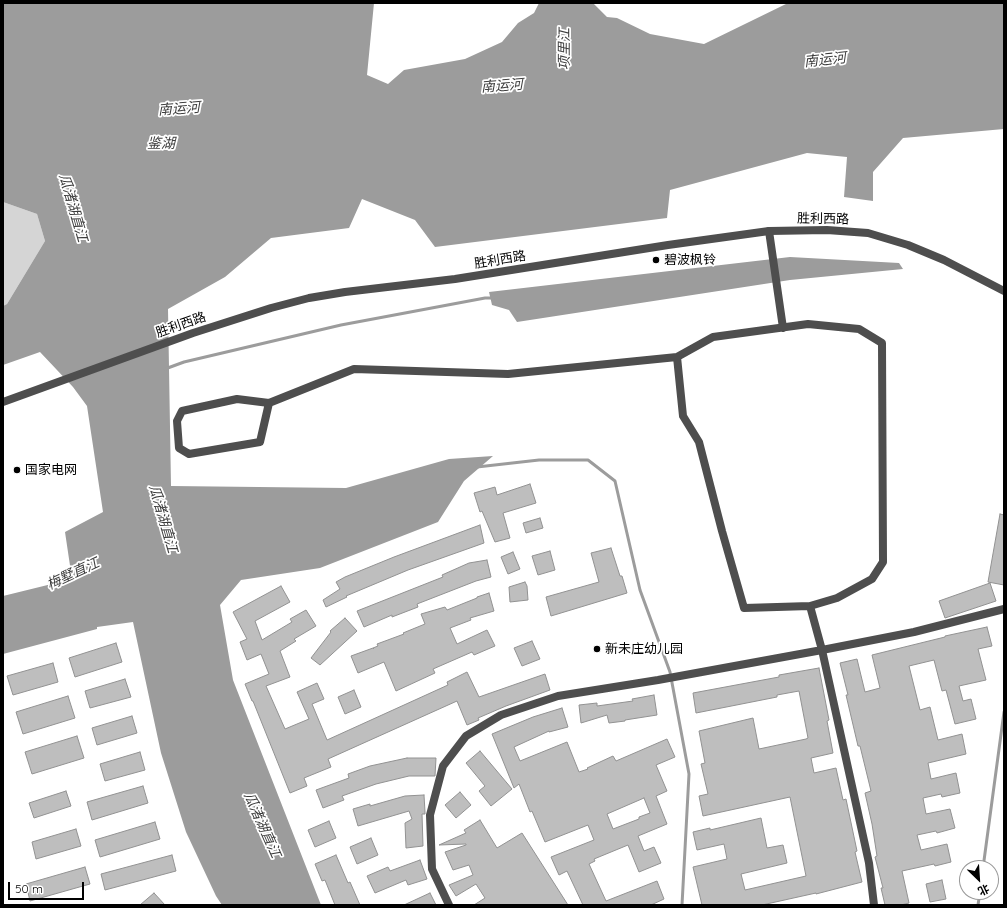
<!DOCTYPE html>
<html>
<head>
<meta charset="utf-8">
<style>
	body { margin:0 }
	#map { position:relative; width:1007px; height:908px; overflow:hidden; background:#fff; font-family:Quicksand,"Noto Sans SC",sans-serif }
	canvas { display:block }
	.frame { position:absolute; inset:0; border:4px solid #000; pointer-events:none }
	.north { position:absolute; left:959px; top:860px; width:40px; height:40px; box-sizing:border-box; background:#fff; border:1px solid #999; border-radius:50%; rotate:155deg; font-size:11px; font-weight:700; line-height:16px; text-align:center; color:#000 }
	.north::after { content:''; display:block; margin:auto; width:14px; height:18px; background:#000; clip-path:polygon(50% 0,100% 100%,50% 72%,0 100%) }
	.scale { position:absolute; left:8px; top:882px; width:76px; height:18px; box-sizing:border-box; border:2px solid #000; border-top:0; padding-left:5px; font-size:12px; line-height:14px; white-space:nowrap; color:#000; -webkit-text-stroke:3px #fff; paint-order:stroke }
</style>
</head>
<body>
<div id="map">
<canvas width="1007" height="908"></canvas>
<div class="frame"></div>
<div class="north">北</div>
<div class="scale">50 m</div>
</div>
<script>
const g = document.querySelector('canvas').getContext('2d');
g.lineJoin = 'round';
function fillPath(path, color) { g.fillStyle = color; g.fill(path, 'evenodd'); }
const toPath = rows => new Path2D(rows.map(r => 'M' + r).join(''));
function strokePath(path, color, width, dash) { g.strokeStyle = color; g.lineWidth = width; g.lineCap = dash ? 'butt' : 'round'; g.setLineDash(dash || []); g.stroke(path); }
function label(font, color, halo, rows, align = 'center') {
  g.font = font + ' Quicksand,"Noto Sans SC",sans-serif'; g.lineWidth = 3.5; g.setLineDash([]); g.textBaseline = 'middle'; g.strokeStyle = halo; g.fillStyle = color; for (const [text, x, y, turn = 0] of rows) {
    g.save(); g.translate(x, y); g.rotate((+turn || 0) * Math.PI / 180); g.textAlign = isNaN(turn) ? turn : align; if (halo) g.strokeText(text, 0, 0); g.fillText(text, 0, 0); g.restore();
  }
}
const green = toPath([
	[3,202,37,214,45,241,7,304,3,306]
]);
const water = toPath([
	[3,3,374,3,367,75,388,84,404,70,465,59,502,42,518,23,534,13,539,3,593,3,607,17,617,18,650,34,704,44,788,3,1004,3,1004,129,903,138,873,172,873,201,844,197,847,157,807,153,670,190,667,218,435,247,415,220,362,199,349,228,271,238,225,277,168,309,171,486,346,488,449,459,493,456,464,481,438,522,320,568,241,580,220,605,233,680,321,905,222,905,216,896,186,832,161,753,133,622,97,627,97,629,3,654,3,596,72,579,65,532,103,512,87,406,73,387,40,352,3,365,3,306,7,304,45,241,37,214,3,202],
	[790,257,899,263,903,269,790,280,517,322,509,310,492,305,489,292]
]);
const stream = toPath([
	[165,369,184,362,341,325,485,298,493,298],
	[477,467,539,460,588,460,615,481,640,590,670,672,689,774,682,905],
	[983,868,1004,712],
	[978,905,980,892]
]);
const building = toPath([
	[530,484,536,503,503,513,510,538,495,542,482,511,480,512,474,493,495,487,497,495,530,484],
	[1000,514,1004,515,1004,585,988,582,1000,514],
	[540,518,543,528,526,533,523,523,540,518],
	[480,525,484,543,408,570,346,596,347,597,326,607,323,600,340,589,336,582,345,577,394,557,480,525],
	[611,548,620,576,622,576,627,593,551,616,546,597,599,582,591,553,611,548],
	[550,551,555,570,538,575,532,556,550,551],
	[513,552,520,569,508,574,501,557,513,552],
	[487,560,491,577,476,581,417,604,418,607,392,617,392,615,364,627,357,611,443,577,442,575,469,563,487,560],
	[525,582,527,586,528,600,510,602,509,587,525,582],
	[990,583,996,601,945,618,939,601,990,583],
	[281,586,290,602,255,621,262,640,292,622,290,619,306,610,316,626,294,639,296,641,280,651,290,677,266,686,285,729,309,719,297,692,317,683,324,699,312,704,327,740,448,685,447,682,467,672,479,697,545,674,550,690,506,706,478,718,479,720,467,725,457,701,328,759,331,767,304,778,307,786,290,793,253,701,252,701,245,684,269,674,261,654,247,660,240,642,247,639,233,612,281,586],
	[489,593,494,611,470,618,471,620,450,628,457,644,487,630,495,646,474,655,472,652,433,669,435,673,396,691,384,662,358,673,351,656,373,648,374,649,373,648,378,646,377,644,404,634,403,633,425,624,421,614,445,607,447,610,477,598,477,597,489,593],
	[345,618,357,631,320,665,311,658,331,632,330,631,345,618],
	[987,627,992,646,978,649,986,680,959,686,963,701,971,699,976,719,955,724,946,690,942,691,934,660,909,666,920,710,930,707,938,740,962,734,966,754,928,763,931,779,956,773,960,793,942,797,941,794,923,798,926,814,950,809,955,828,937,833,936,831,917,835,921,850,947,844,951,862,935,866,934,864,902,871,909,903,901,905,885,905,881,888,883,888,875,857,877,856,872,824,865,793,871,791,860,746,858,746,846,695,848,695,840,663,857,659,865,692,880,688,872,655,945,637,945,636,987,627],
	[532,641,540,659,522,666,514,648,532,641],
	[116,643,122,662,75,677,69,658,116,643],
	[53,663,58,682,13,695,7,676,53,663],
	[819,668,829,720,827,721,833,753,811,758,814,773,836,768,843,800,846,799,857,851,855,852,862,882,816,894,816,893,762,905,702,905,693,867,727,859,724,844,697,850,693,832,710,828,710,830,761,818,767,848,783,845,787,863,741,874,745,890,806,876,790,797,703,816,699,796,708,794,701,764,705,763,699,731,753,718,759,749,806,739,808,738,799,691,777,695,777,697,696,713,693,693,779,677,779,675,819,668],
	[125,679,131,697,90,708,85,691,125,679],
	[354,690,361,707,345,714,338,697,354,690],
	[654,695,657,715,625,720,625,721,609,723,607,715,581,723,579,705,597,703,597,706,633,701,632,699,654,695],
	[68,696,75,718,23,734,16,712,68,696],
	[562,708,568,727,549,732,549,731,514,747,520,761,567,742,579,772,588,769,587,768,613,756,616,761,667,739,675,757,656,765,667,791,656,796,667,824,638,836,644,851,654,847,661,863,639,872,628,845,594,859,595,861,589,864,606,901,657,881,664,899,651,905,583,905,567,871,559,875,551,857,594,840,588,825,545,842,532,811,530,812,519,784,514,788,492,734,533,717,562,708],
	[644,798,650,813,639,817,639,819,613,829,607,814,644,798],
	[132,716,137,733,97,745,92,728,132,716],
	[77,736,84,758,32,774,25,752,77,736],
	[480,751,512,789,491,806,479,791,485,786,466,763,480,751],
	[140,752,145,770,105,781,100,764,140,752],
	[407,758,436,758,435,776,409,776,376,784,342,796,344,800,323,808,316,790,349,778,348,774,370,766,407,758],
	[143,786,148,803,92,820,87,802,143,786],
	[66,791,71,806,34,818,29,803,66,791],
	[460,792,471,805,456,818,445,805,460,792],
	[424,795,425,812,425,814,422,814,423,846,406,848,405,823,412,819,409,811,358,826,353,809,370,804,370,806,405,796,424,795],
	[480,820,497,848,522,833,568,905,474,905,485,898,476,884,456,896,449,885,473,875,469,865,453,870,445,852,466,845,466,844,439,845,466,833,464,830,480,820],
	[329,821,336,838,315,847,308,830,329,821],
	[155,822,160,839,100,857,95,840,155,822],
	[76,829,81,846,36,859,32,842,76,829],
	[371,838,378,855,357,864,350,847,371,838],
	[172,855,176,871,105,890,101,874,172,855],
	[336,855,348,883,350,882,360,905,335,905,325,880,322,881,315,864,336,855],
	[420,860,427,879,408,885,406,880,375,893,367,876,388,867,390,871,420,860],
	[85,867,90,884,30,901,26,884,85,867],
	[942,880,946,899,930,902,926,884,942,880],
	[154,893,165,905,140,905,154,893],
	[430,893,436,905,404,905,430,893]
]);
const minor = toPath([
	[769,231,783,328],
	[808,324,859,329,882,343,883,562,872,579,837,598,810,606,744,608,722,531,699,442,683,416,677,357,713,337,808,324],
	[269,403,260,442,189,454,179,448,177,421,182,411,237,399,269,403,354,369,508,374,677,357],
	[810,606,822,650,869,863,874,905],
	[449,905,432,869,430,815,443,766,466,736,501,715,558,696,658,680,822,650,914,632,1004,609]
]);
const tertiary = toPath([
	[3,402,193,333,271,308,309,298,345,292,455,279,668,245,769,231,827,230,868,233,908,245,944,260,1004,291]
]);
const markers = [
	[656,260,4,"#000"],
	[17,470,4,"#000"],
	[597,649,4,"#000"]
];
const streetNames = [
	["胜利西路",823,219,1],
	["胜利西路",500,260,-9],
	["胜利西路",181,325,-19]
];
const poiNames = [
	["碧波枫铃",664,260],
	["国家电网",25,470],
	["新未庄幼儿园",605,649]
];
const waterNames = [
	["项里江",565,49,-90],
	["南运河",825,60,-6],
	["南运河",502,86,-4],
	["南运河",179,109,-4],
	["鉴湖",161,144],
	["瓜渚湖直江",73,208,74],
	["瓜渚湖直江",163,519,74],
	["梅墅直江",73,574,-25],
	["瓜渚湖直江",262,825,66]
];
fillPath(green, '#d5d5d5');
fillPath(water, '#9c9c9c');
strokePath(stream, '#9c9c9c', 3);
fillPath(building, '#bebebe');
strokePath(building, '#929292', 1);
strokePath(minor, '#4e4e4e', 8);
strokePath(tertiary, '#4e4e4e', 8);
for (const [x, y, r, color] of markers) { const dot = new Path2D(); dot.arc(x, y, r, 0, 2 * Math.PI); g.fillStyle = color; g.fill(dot); strokePath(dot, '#fff', 1.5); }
label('13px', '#000', '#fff', streetNames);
label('13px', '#000', '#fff', poiNames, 'left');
label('italic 14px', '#3d3d3d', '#fff', waterNames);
</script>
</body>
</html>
